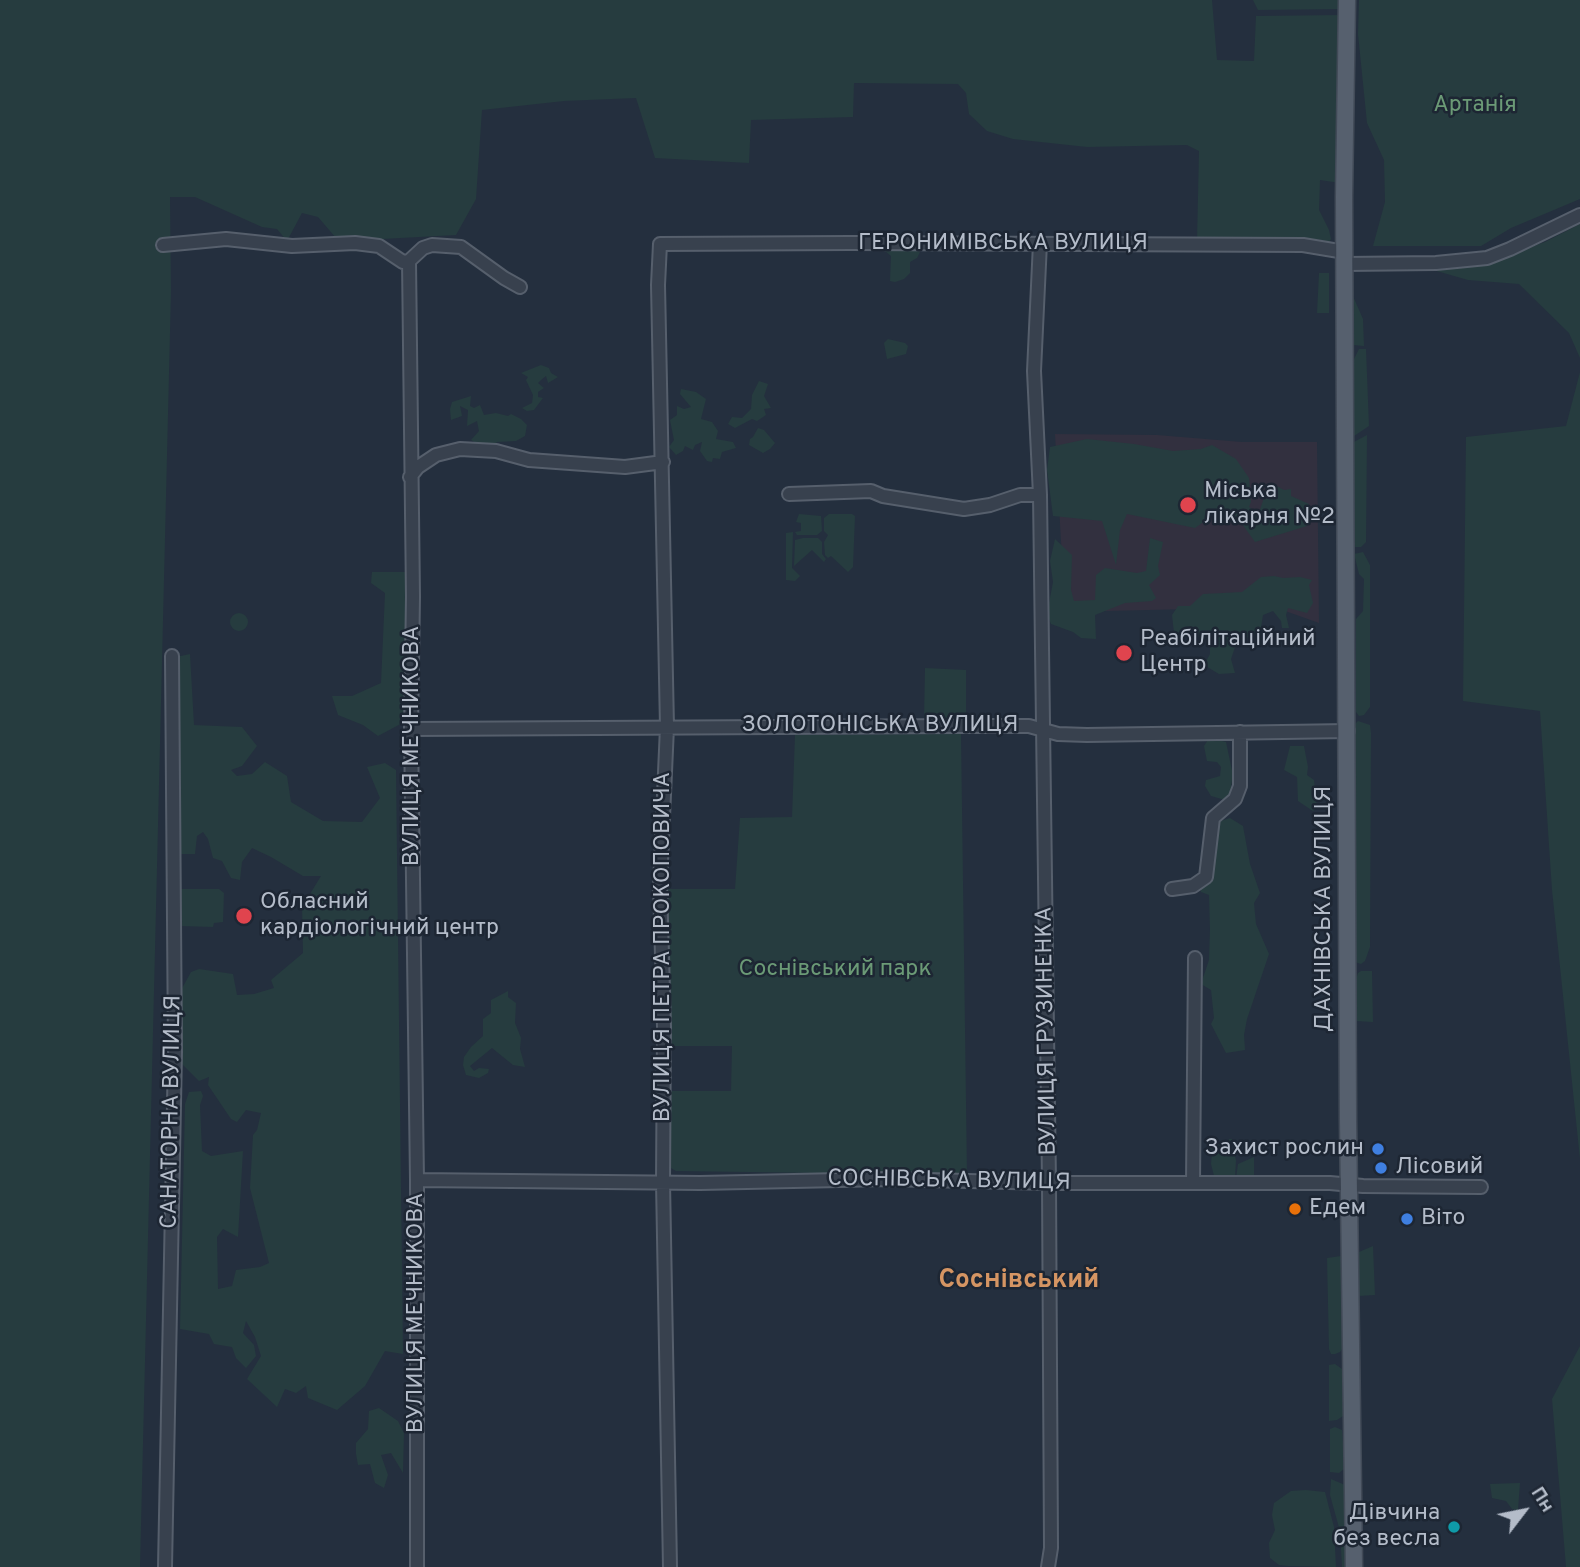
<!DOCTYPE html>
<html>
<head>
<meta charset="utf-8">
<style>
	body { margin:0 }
	#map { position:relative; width:1580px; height:1567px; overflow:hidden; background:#242f3e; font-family:Overpass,sans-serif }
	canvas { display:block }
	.north { position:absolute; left:1489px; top:1476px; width:70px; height:70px; -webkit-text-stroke:5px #1d2633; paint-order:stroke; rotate:58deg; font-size:19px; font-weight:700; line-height:28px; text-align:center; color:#b4bcc9 }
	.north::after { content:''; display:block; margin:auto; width:24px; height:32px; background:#b4bcc9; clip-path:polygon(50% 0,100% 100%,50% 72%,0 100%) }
</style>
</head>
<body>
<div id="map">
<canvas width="1580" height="1567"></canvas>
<div class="north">Пн</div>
</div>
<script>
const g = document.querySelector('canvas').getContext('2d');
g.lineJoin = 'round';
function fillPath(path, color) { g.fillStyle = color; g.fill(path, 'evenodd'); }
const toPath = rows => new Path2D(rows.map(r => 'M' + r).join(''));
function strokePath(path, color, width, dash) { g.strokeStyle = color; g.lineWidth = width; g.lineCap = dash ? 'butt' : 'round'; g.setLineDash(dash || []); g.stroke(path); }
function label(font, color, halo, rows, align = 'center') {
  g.font = font + ' Overpass,sans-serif'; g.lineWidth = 5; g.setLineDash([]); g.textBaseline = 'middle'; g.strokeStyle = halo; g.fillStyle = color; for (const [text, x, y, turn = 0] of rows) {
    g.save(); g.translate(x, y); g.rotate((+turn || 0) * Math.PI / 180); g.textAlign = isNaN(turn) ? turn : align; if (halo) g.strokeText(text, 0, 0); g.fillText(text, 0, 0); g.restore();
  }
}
const medical = toPath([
	[1055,434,1157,435,1242,442,1317,442,1319,623,1274,607,1065,612]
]);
const green = toPath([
	[0,0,1212,0,1217,60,1254,61,1256,16,1342,15,1340,183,1320,180,1319,210,1329,230,1331,239,1329,242,1316,239,1197,241,1199,151,1187,145,1087,147,1013,139,987,131,969,114,966,93,958,84,854,83,853,117,751,120,749,163,655,158,636,98,564,101,482,110,476,199,456,235,382,239,353,236,336,238,318,217,302,213,287,241,277,229,262,227,195,197,170,197,171,291,140,1567,0,1567],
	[1253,0,1342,0,1343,9,1258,10],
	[1359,0,1580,0,1580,199,1511,228,1481,246,1373,246,1385,202,1384,160,1367,123,1358,34],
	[1580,224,1580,358,1569,333,1519,284,1468,280,1433,270,1491,261,1545,242],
	[889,248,919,249,920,252,917,258,910,262,910,273,904,279,895,282,890,281,891,256,885,251],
	[1319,273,1329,273,1329,313,1317,313],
	[1353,296,1363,319,1364,346,1353,345],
	[888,339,905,343,908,346,906,354,887,359,884,343],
	[1359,349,1366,349,1369,426,1354,436,1353,361],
	[541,365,549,368,551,373,558,377,548,383,546,376,541,380,538,383,544,388,538,392,538,397,543,398,534,410,527,411,522,408,532,403,533,395,526,380,528,377,521,373],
	[1580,372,1580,1159,1552,890,1540,711,1463,701,1466,437,1566,426],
	[759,381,768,384,764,396,771,408,764,409,766,415,757,421,752,419,735,428,728,424,732,417,742,418,751,409,752,395],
	[681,389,696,392,706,399,701,419,712,422,718,431,716,439,733,442,736,448,722,452,720,459,713,458,712,462,707,461,700,451,702,442,695,445,693,450,685,446,683,451,676,455,669,447,674,440,670,420,677,415,677,406,684,409,691,407,680,394],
	[471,396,470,406,474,408,480,405,484,415,496,413,508,416,511,414,521,419,527,425,525,436,516,441,497,442,491,447,481,446,471,440,479,431,477,421,467,426,468,410,460,406,462,416,451,420,450,409,452,402],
	[758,428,764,430,775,443,770,449,763,453,749,445,750,439,753,437],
	[1367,435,1366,542,1361,547,1353,547,1352,443],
	[1087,439,1134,444,1173,451,1201,449,1212,445,1236,459,1249,478,1251,502,1249,507,1259,513,1266,491,1271,483,1284,490,1291,489,1291,496,1309,504,1307,526,1255,542,1238,518,1216,513,1195,528,1127,514,1120,530,1116,565,1102,521,1053,516,1047,470,1050,447],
	[799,514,821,516,822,531,817,535,797,535,795,532,801,531,801,523,796,522],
	[829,514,852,514,855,516,853,567,848,572,831,556,828,558,825,555,824,542,828,535,824,531,824,518],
	[793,532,792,568,800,576,795,581,786,580,786,533],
	[803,538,818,538,822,542,822,554,826,559,824,562,812,550,794,566,795,540],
	[1150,538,1163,542,1158,566,1160,575,1149,585,1156,598,1152,601,1125,603,1095,615,1096,639,1081,638,1073,632,1051,624,1047,614,1053,582,1050,561,1055,539,1072,555,1071,590,1074,601,1095,600,1096,575,1105,568,1137,573,1146,571],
	[1363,552,1370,565,1370,707,1364,715,1359,716,1356,712,1356,619,1363,611,1364,579,1359,574,1354,554],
	[372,572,409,572,408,720,378,736,363,725,338,715,332,696,352,696,381,683,385,593,371,583],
	[1274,576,1283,578,1300,577,1312,580,1309,585,1313,603,1307,613,1288,608,1286,615,1289,628,1282,628,1281,621,1273,611,1263,615,1260,633,1237,641,1231,659,1235,673,1219,674,1204,665,1210,654,1210,634,1201,638,1190,634,1174,633,1172,615,1178,606,1190,606,1203,594,1242,592,1261,577],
	'230 622a9 9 0 1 1 18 0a9 9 0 1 1-18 0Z',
	[190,654,194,725,242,727,257,746,242,766,231,770,237,776,252,774,265,762,287,776,291,802,323,821,362,822,380,798,367,767,385,763,396,770,403,1354,385,1351,365,1386,337,1410,308,1398,306,1386,296,1393,285,1389,277,1407,247,1379,261,1356,255,1337,246,1321,243,1333,254,1345,256,1356,246,1368,236,1358,232,1347,214,1344,209,1334,180,1329,185,1104,189,1092,201,1091,203,1096,200,1105,202,1151,211,1156,243,1151,238,1237,223,1229,217,1237,218,1289,232,1286,236,1270,260,1267,269,1263,250,1188,253,1135,257,1130,261,1113,246,1110,237,1122,231,1119,208,1085,209,1077,199,1081,180,1062,180,992,191,972,199,969,233,974,237,995,254,994,274,988,271,980,303,953,302,907,321,876,303,876,271,857,252,848,242,862,240,880,231,878,222,861,213,858,208,839,203,832,197,836,195,854,178,854,176,657],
	[925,668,966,670,966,719,924,719],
	[1358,721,1370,725,1371,733,1370,947,1365,961,1361,964,1355,962,1354,725],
	[961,734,967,1175,676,1171,669,1167,666,1091,731,1091,732,1046,666,1046,667,889,735,889,740,818,792,817,795,735],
	[1214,739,1226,742,1233,775,1230,793,1225,800,1211,796,1205,786,1206,780,1220,776,1221,767,1217,762,1207,761,1204,746,1208,740],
	[1290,746,1304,746,1308,767,1307,775,1314,780,1317,808,1313,811,1298,801,1297,777,1284,770],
	[1230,818,1243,826,1250,864,1260,893,1254,903,1256,924,1269,954,1247,1019,1244,1035,1245,1050,1226,1053,1211,1024,1214,1018,1211,990,1201,984,1209,960,1210,930,1209,895,1201,892,1200,887,1218,822],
	[181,889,219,889,224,893,223,922,214,923,213,927,179,926,178,890],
	[1361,971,1372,971,1373,1022,1356,1021,1355,982,1358,973],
	[508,991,508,997,516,1003,515,1023,521,1038,520,1049,525,1067,513,1065,492,1048,470,1066,474,1071,479,1068,489,1069,488,1073,479,1078,466,1075,463,1065,464,1057,471,1047,483,1036,483,1019,491,1013,491,1000],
	[1229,1139,1232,1139,1232,1155,1235,1156,1236,1160,1235,1178,1215,1180,1211,1164,1212,1153,1208,1147,1228,1142],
	[1254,1157,1254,1177,1236,1178,1238,1164],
	[1373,1246,1375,1295,1358,1296,1359,1252],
	[1341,1256,1343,1348,1340,1352,1335,1354,1331,1354,1329,1349,1327,1258],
	[1580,1346,1580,1567,1566,1567,1552,1399],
	[1335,1364,1342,1369,1343,1416,1337,1420,1329,1421,1329,1365],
	[379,1408,398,1421,404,1433,403,1473,391,1453,381,1455,388,1475,384,1488,375,1483,370,1464,358,1465,356,1454,356,1443,368,1429,369,1411],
	[1335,1427,1342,1430,1343,1443,1344,1469,1339,1473,1330,1472,1330,1429],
	[1331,1479,1345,1485,1346,1567,1342,1567,1340,1531,1330,1495],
	[1520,1483,1518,1510,1512,1509,1506,1501,1492,1498,1490,1484],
	[1306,1490,1325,1492,1334,1527,1336,1567,1288,1566,1279,1565,1270,1558,1269,1543,1275,1530,1272,1515,1274,1503,1291,1491]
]);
const minor = toPath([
	[1040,243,1034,371,1040,495,1049,1183,1051,1548,1048,1567],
	[163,245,226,239,292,246,355,243,379,246,403,262,409,261],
	[409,261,413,597,411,729,417,1180,417,1567],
	[409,261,423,248,432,245,461,247,504,278,520,287],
	[1345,264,1436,263,1487,258,1510,249,1580,215],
	[410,477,418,467,436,455,460,449,496,451,529,460,625,467,663,462],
	[789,494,871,491,883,496,964,509,990,505,1020,495,1040,495],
	[411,729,963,726,1029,726,1058,734,1087,735,1348,731],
	[1172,889,1193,886,1206,877,1213,818,1235,799,1240,786,1240,732],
	[417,1180,700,1183,887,1179,1049,1183,1330,1183,1363,1186,1481,1187],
	[1193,1183,1195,958],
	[165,1567,175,1052,172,656],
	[670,1567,663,1182,664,1027,660,885,667,727,658,285,660,244,850,243,1303,245,1345,252]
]);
const major = toPath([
	[1347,0,1344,197,1348,1120,1354,1567]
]);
const markers = [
	[1188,505,9,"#e0444e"],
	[1124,653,9,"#e0444e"],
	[244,916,9,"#e0444e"],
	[1378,1149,7,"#3f7fe0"],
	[1381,1168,7,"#3f7fe0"],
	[1295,1209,7,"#e8710a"],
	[1407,1219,7,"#3f7fe0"],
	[1454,1527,7,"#0f9aa8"]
];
const parkNames = [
	["Артанія",1475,106],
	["Соснівський парк",835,970]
];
const streetNames = [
	["ГЕРОНИМІВСЬКА ВУЛИЦЯ",1003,244],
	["ЗОЛОТОНІСЬКА ВУЛИЦЯ",880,726],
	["ВУЛИЦЯ МЕЧНИКОВА",413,746,-90],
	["ДАХНІВСЬКА ВУЛИЦЯ",1325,909,-90],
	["ВУЛИЦЯ ПЕТРА ПРОКОПОВИЧА",664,947,-90],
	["ВУЛИЦЯ ГРУЗИНЕНКА",1048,1031,-91],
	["САНАТОРНА ВУЛИЦЯ",173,1112,-89],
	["СОСНІВСЬКА ВУЛИЦЯ",949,1182,1],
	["ВУЛИЦЯ МЕЧНИКОВА",417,1313,-90]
];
const poiNames = [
	["Міська",1204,492],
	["лікарня №2",1204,518],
	["Реабілітаційний",1140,640],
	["Центр",1140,666],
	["Обласний",260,903],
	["кардіологічний центр",260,929],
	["Захист рослин",1364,1149,"right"],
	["Лісовий",1395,1168],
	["Едем",1309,1209],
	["Віто",1421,1219],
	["Дівчина",1440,1514,"right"],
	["без весла",1440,1540,"right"]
];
const quarterNames = [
	["Соснівський",1019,1282]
];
fillPath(medical, '#32303f');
fillPath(green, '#263c3f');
strokePath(minor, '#565f6c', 16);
strokePath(major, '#414a57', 19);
strokePath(minor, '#38414e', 12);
strokePath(major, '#56606e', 16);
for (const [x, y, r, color] of markers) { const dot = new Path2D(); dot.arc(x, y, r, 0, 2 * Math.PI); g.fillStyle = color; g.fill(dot); strokePath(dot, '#1d2633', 2.5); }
label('23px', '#6b9a76', '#1d2633', parkNames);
label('23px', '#b4bcc9', '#1d2633', streetNames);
label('23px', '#b4bcc9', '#1d2633', poiNames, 'left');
label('bold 26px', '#d59563', '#1d2633', quarterNames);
</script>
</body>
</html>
